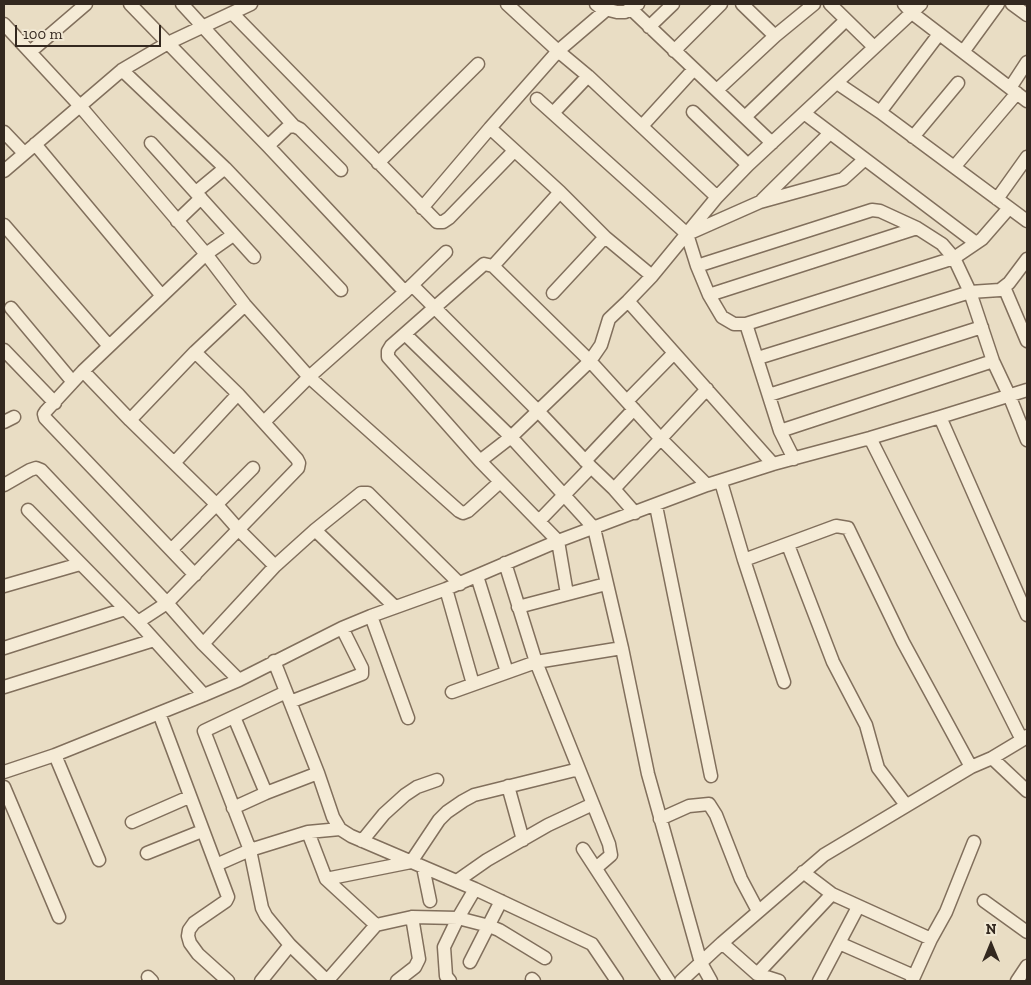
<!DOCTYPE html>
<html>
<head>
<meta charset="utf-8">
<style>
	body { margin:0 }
	#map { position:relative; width:1031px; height:985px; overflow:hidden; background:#e9ddc4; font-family:"Zilla Slab",serif }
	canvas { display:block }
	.frame { position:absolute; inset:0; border:5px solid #33281f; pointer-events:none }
	.north { position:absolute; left:966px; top:920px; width:50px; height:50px; -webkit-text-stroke:4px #f1e8d3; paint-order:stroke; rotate:0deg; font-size:14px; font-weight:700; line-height:20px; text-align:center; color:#33281f }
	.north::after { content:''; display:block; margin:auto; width:18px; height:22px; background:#33281f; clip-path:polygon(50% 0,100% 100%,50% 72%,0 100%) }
	.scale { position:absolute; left:15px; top:25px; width:146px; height:22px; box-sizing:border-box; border:2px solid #33281f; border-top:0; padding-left:6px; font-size:15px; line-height:18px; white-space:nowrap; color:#33281f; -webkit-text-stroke:4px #f1e8d3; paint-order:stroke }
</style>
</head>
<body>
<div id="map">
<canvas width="1031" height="985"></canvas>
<div class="frame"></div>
<div class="north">N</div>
<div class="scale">100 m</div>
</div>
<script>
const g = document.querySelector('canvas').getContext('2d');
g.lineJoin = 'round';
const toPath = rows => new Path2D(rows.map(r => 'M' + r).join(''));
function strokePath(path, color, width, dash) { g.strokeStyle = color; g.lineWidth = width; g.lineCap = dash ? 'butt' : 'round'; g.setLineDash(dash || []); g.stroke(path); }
const minor = toPath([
	[130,4,268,146,405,292],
	[182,4,294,126],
	[507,4,558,51,588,76,717,197],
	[596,4,601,8,617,12,625,12,638,4],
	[742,4,775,36],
	[830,4,874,47],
	[904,4,912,13,1027,101],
	[1012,4,1027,15],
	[631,9,772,143],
	[606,10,558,51,490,128,560,192,605,237,652,276],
	[232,13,437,222,443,222,449,218,514,151],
	[4,24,80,106,206,254,245,305,309,377,459,511,463,513,468,511,500,482],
	[649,27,673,4],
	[674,51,721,4],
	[30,52,86,4],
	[963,52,998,4],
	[122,70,225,168,341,290],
	[837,83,880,112,1027,221],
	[1010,88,1027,62],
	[717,90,775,36,814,4],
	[537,99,687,234,697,266,709,295,722,317,734,324,746,324,954,258,982,239,1009,208],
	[554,112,588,76],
	[693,112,748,165],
	[880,112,939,34],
	[804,113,976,243],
	[745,117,846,20],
	[642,126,694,69],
	[4,132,24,153],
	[913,137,958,83],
	[151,143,254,257],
	[35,144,162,296],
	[268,146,288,127,294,126,300,129,341,170],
	[378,163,478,64],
	[955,166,1017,93],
	[4,171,122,70,168,43,251,4],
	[196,192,225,168],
	[997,199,1027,157],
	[762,200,830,133],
	[422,208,490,128],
	[177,221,201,198],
	[4,225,109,346],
	[690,233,760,202,843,179,865,159],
	[233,235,206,254,83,371,130,420,217,505,239,530,275,566],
	[493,266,560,192],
	[697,266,872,210,880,211,917,228,942,244,954,258,970,292,993,361,1009,395,1027,440],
	[412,285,538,411,591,467,614,489,635,513],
	[1004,287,1027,341],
	[553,293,605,237],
	[709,295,917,228],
	[628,301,773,464],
	[11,308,72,381],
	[746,324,780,431,794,459],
	[405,334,511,437,594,528,622,648,648,774,701,963,711,981],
	[4,350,55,403],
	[758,358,970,292,1000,290,1009,283,1027,259],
	[83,371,46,411,44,414,45,418,195,575],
	[769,395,982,327],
	[627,401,674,353],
	[940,417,1027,615],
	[130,420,195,352,245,305],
	[4,422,14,417],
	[264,422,309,377,405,292,446,252],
	[780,431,993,361],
	[870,438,1022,740],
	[480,461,511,437,590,361,601,345,609,319,628,301,652,276,717,197,748,165,921,4],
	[585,461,634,409],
	[175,462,238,394],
	[721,482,744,560,784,682],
	[4,485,30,470,36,468,41,470,167,603,203,644,239,680],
	[614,489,707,389],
	[656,506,711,776],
	[28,510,138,622,204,695],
	[539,521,591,467],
	[315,530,395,607],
	[788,545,833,662,866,725,878,768,906,805],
	[171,550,253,468],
	[744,560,836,526,848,528,903,642,971,767],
	[505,563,536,662,609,844,611,855,596,868],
	[477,576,507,672],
	[4,586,80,564],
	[446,589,473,684],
	[567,594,558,541,480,461,388,357,388,351,391,346,484,264,493,266,590,361,661,439,707,485],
	[518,607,606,584],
	[371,616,408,718],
	[138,622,167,603,298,468,299,463,297,459,238,394,195,352],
	[203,644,275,566,315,530,361,493,368,493,375,500,460,584],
	[4,648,125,609],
	[274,661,318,773,333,817,340,829,351,836,475,889,592,944,617,981],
	[4,687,154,640],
	[286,692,204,731,250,850,262,908,266,916,290,945,327,981],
	[452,692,536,662,622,648],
	[290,702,362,674,362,668,342,628],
	[159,713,228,897,226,901,194,923,189,930,188,936,190,943,198,954,228,981],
	[234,717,266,793],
	[55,755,99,860],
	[992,758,1027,791],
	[4,772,55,755,204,695,239,680,342,628,371,616,446,589,558,541,707,485,773,464,870,438,940,417,1027,390],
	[508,786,523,840],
	[4,787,59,917],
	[233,808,266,793,318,773],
	[660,819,689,806,709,804,716,815,741,879,758,911],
	[132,822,189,797],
	[308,832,326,879,376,925],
	[362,841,384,814,405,795,417,787,437,780],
	[583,849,669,981],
	[147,853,202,831],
	[216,865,250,850,308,832,340,829],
	[423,867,430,901],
	[803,872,832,894,931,939],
	[326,879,411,862,439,820,447,812,463,801,474,795,579,769],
	[457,881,487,860,548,825,593,804],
	[984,901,1027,932],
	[722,943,757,974,779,981],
	[839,943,914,976],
	[470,962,501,901],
	[757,974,832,894],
	[148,977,152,981],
	[532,979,534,981],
	[261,981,290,945],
	[327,981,376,925,412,917,458,918,489,926,499,930,545,958],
	[397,981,415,967,419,959,412,917],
	[450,981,446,976,444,947,458,918,475,889],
	[681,981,722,943,824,855,971,767,992,758,1022,740,1027,736],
	[819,981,858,907],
	[912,981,931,939,946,912,974,842],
	[1017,981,1027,966]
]);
strokePath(minor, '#816f5c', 15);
strokePath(minor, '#f5ebd6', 12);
</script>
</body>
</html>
